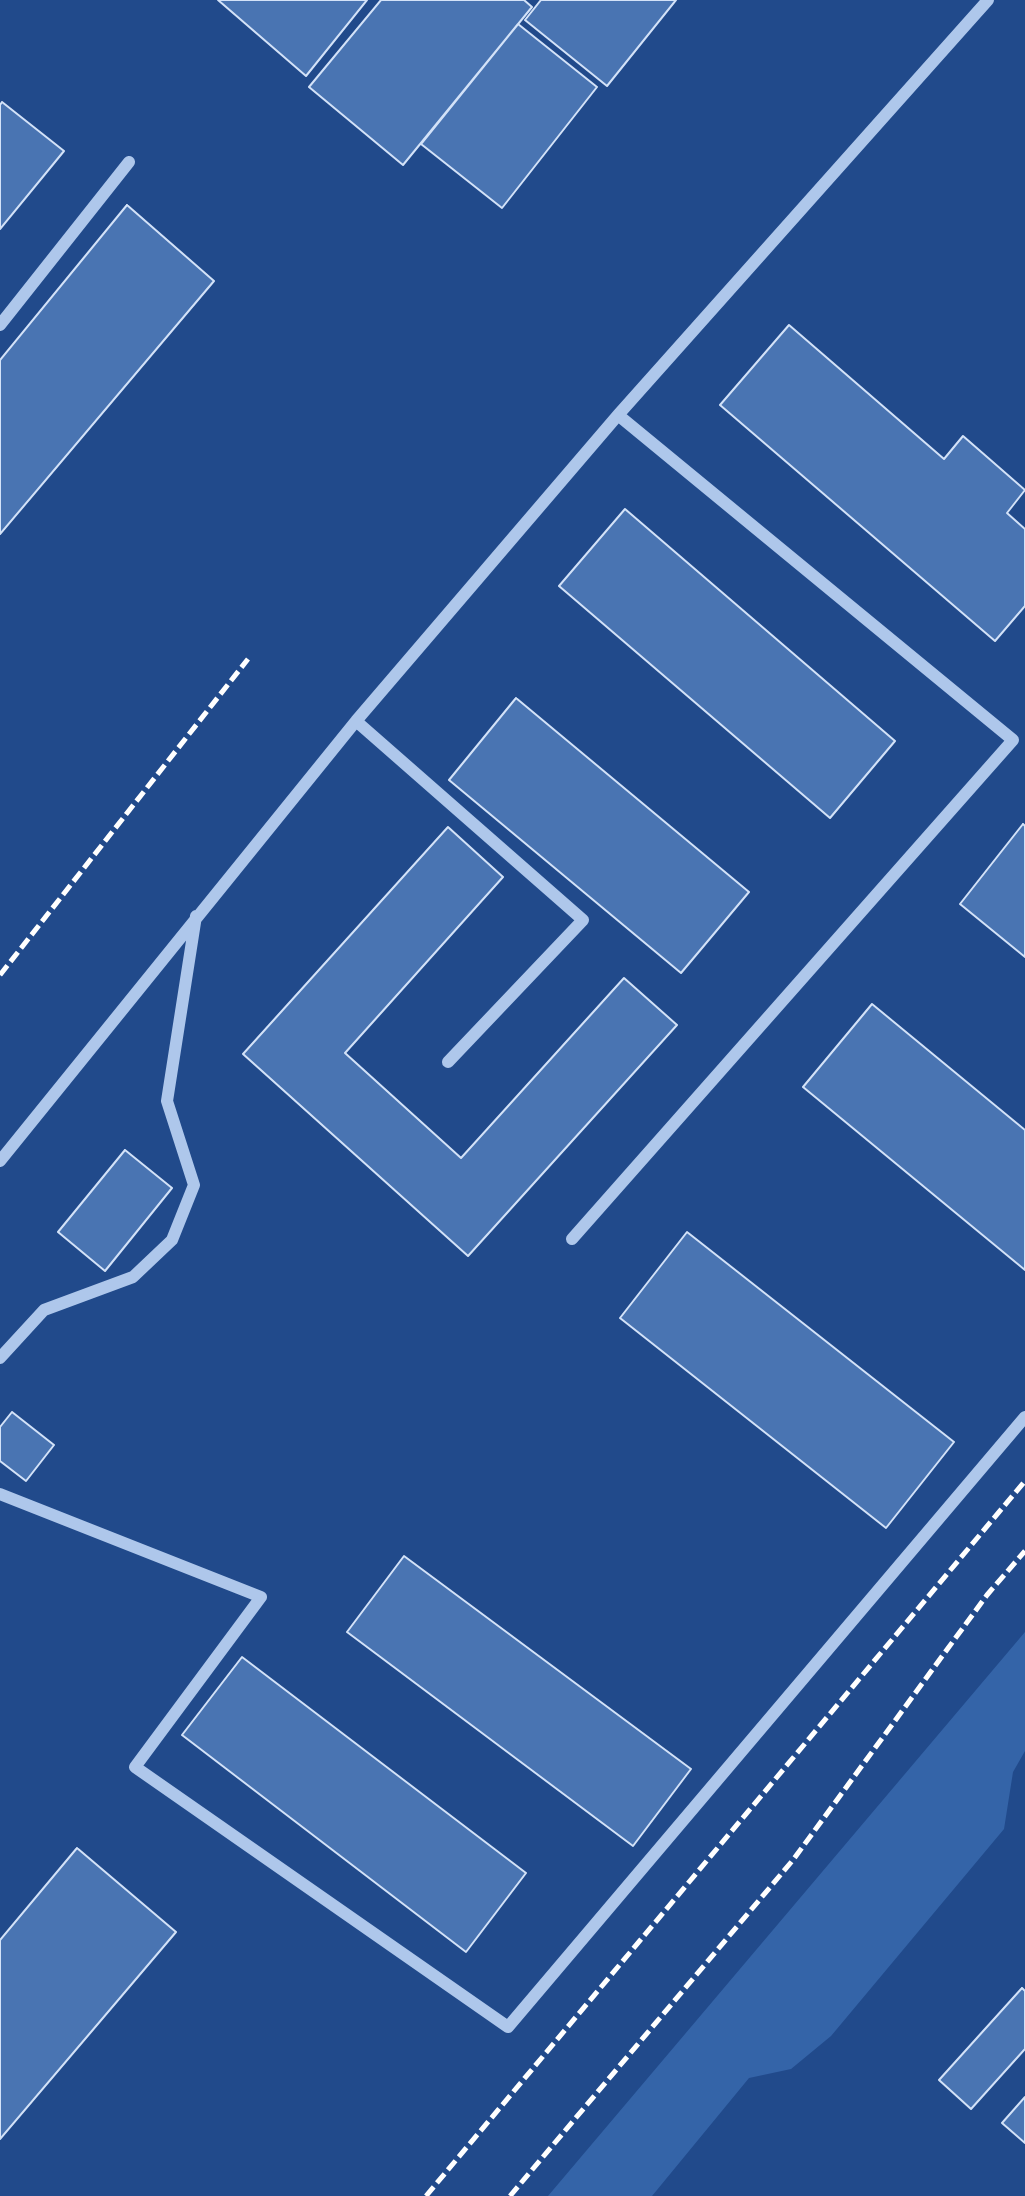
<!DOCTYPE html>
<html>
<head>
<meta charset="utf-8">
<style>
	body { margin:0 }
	canvas { display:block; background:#214a8b }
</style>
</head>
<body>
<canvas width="1025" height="2196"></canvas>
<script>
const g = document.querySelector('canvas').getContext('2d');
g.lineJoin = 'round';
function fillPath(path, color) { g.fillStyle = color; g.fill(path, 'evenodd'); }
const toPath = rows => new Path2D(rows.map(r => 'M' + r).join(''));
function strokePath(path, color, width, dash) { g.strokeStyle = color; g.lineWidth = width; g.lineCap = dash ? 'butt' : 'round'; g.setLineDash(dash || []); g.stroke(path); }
const green = toPath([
	[1025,1632,1025,1751,1013,1772,1004,1829,831,2036,791,2069,749,2078,652,2196,548,2196]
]);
const building = toPath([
	[218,0,367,0,306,76,218,0],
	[381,0,524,0,532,7,403,165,309,87,381,0],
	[541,0,676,0,607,86,525,20,541,0],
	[518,24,597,87,502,208,421,144,518,24],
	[2,102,64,151,0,229,0,105,2,102],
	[127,205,214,281,0,534,0,360,127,205],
	[789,325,944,459,963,436,1025,490,1007,513,1025,529,1025,606,995,641,720,405,789,325],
	[625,509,895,741,830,818,559,586,625,509],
	[516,698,749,892,681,973,449,780,516,698],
	[1023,824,1025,826,1025,957,960,904,1023,824],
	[448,827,503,877,345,1053,461,1158,624,978,677,1025,468,1256,243,1054,448,827],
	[872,1004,1025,1130,1025,1270,803,1087,872,1004],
	[125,1150,172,1188,105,1271,58,1232,125,1150],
	[687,1232,954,1442,886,1528,620,1318,687,1232],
	[12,1412,54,1445,26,1481,0,1461,0,1427,12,1412],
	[404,1556,691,1769,633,1846,347,1632,404,1556],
	[242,1657,526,1873,466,1952,182,1735,242,1657],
	[77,1848,176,1932,0,2139,0,1940,77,1848],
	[1022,1988,1025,1991,1025,2049,971,2109,939,2080,1022,1988],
	[1025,2097,1025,2143,1002,2123,1025,2097]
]);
const minor = toPath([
	[0,325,129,162],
	[356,721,583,920,448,1062],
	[0,1161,356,721,618,415,988,0],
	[572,1239,1013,740,618,415],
	[0,1358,44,1310,133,1277,172,1240,194,1185,167,1101,196,916],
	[0,1494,261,1597,135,1767,508,2027,1025,1417]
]);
const rail = toPath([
	[0,975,248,659],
	[426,2196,1025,1481],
	[510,2196,793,1860,987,1595,1025,1551]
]);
fillPath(green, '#3464a8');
fillPath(building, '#4974b2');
strokePath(building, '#d3e2f8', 2);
strokePath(minor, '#aec7eb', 12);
strokePath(rail, '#fff', 5, [12, 5]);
</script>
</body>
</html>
